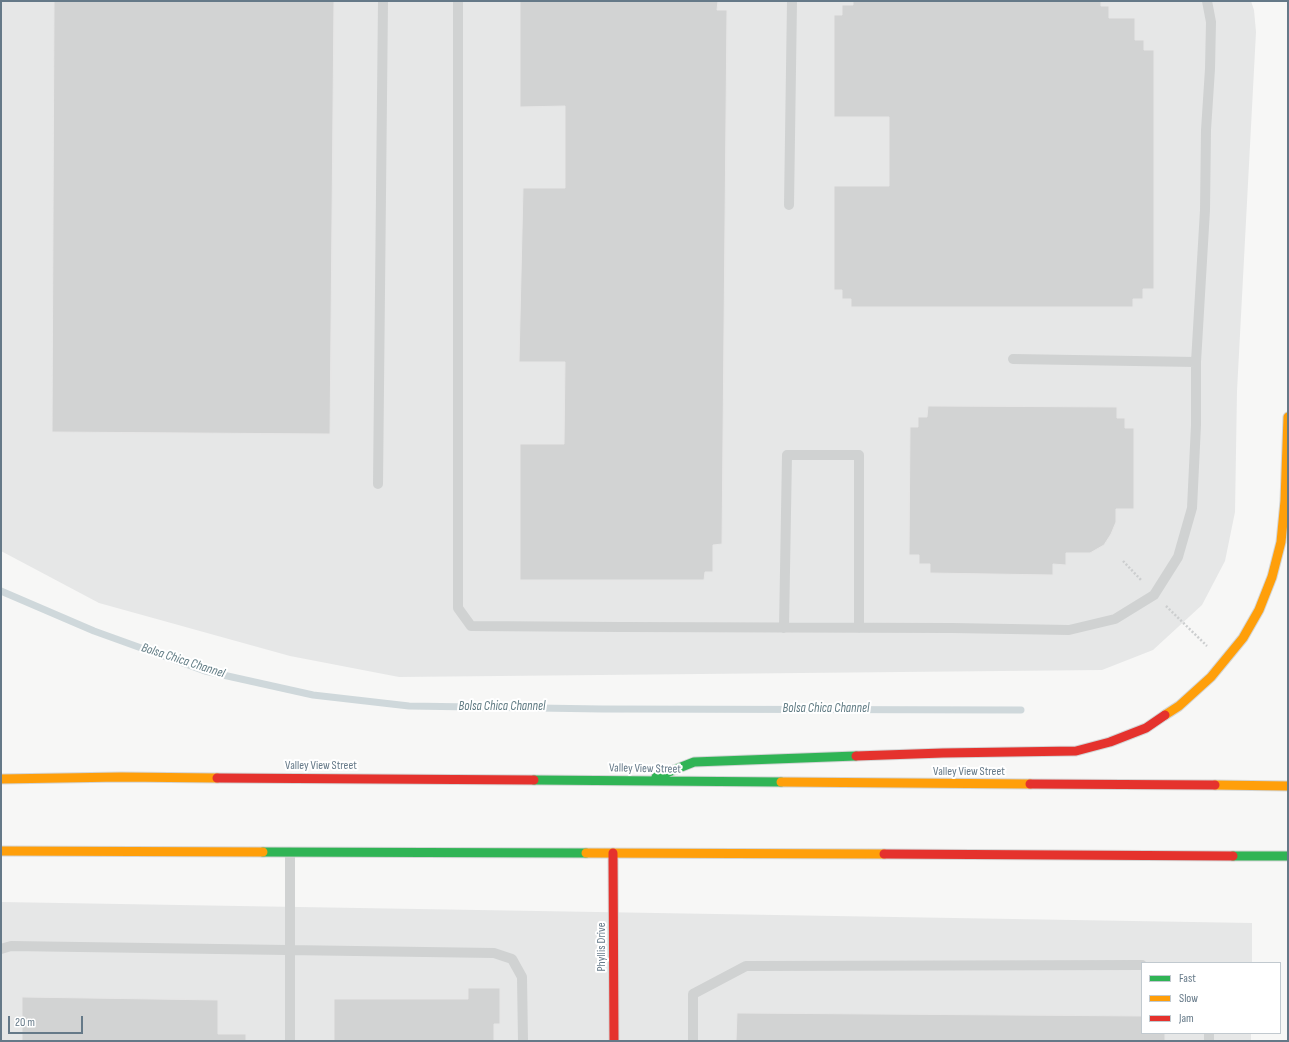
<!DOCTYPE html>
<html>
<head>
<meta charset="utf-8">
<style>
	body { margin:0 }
	#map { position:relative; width:1289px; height:1042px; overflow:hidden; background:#f7f7f6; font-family:"Sofia Sans Condensed",sans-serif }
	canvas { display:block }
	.frame { position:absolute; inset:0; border:2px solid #657988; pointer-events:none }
	.legend { position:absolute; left:1141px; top:962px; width:140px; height:72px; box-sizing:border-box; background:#fff; border:1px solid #c1c9cf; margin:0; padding:5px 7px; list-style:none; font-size:12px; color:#657988 }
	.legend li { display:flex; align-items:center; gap:8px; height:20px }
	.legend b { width:20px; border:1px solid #c1c9cf }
	.scale { position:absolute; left:8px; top:1016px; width:75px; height:18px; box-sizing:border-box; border:2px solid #657988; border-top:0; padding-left:5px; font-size:12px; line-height:14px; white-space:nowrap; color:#657988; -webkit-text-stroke:3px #fff; paint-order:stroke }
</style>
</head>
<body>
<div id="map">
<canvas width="1289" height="1042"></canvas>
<div class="frame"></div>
<ul class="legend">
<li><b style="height:5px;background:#30b455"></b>Fast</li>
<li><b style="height:5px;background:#ff9f0a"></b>Slow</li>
<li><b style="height:5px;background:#e5322d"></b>Jam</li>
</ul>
<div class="scale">20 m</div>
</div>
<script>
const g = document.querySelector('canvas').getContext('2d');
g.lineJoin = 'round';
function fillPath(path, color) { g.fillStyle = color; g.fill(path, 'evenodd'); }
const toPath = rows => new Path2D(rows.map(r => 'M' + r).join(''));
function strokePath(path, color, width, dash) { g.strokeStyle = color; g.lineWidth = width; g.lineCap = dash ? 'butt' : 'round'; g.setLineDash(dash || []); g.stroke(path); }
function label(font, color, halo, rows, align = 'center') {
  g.font = font + ' "Sofia Sans Condensed",sans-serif'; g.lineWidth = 4; g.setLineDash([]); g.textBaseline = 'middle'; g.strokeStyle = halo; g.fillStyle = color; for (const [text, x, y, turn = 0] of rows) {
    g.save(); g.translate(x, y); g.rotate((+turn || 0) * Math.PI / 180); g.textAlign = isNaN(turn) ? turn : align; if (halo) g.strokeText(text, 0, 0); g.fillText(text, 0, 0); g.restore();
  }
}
const built = toPath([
	[1,1,1251,1,1254,10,1256,32,1237,391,1235,512,1225,561,1202,605,1153,650,1102,670,399,677,290,656,99,603,1,551],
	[1,902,1252,923,1252,963,1142,963,1142,1033,1251,1033,1251,1041,1,1041]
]);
const stream = toPath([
	[1,591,94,631,205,671,313,695,409,706,602,709,1021,710]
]);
const building = toPath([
	[54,1,334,1,330,434,52,432,54,1],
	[520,1,718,1,717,10,727,10,722,544,713,545,713,572,705,572,704,580,520,580,520,444,564,444,565,362,519,362,523,188,565,188,565,106,520,107,520,1],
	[853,1,1101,1,1101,6,1109,6,1109,18,1135,18,1135,40,1144,40,1144,50,1154,50,1154,289,1143,289,1143,299,1133,299,1133,307,851,307,851,299,842,299,842,290,834,290,834,186,889,186,889,117,834,117,834,15,842,15,842,5,853,5,853,1],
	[928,406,1117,407,1117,418,1125,418,1125,428,1134,428,1134,509,1116,509,1116,522,1111,534,1104,545,1090,553,1066,553,1066,565,1053,564,1053,575,930,573,930,564,919,564,919,555,909,555,910,427,918,427,918,417,927,417,928,406],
	[468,988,500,988,500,1024,494,1024,494,1041,334,1041,334,999,468,999,468,988],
	[22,997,218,1000,218,1034,246,1034,246,1041,22,1041,22,997],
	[737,1013,1142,1016,1142,1033,1165,1033,1165,1041,736,1041,737,1013]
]);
const path = toPath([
	[1123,561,1142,581],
	[1166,606,1207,646]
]);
const lane = toPath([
	[458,1,458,608,471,626,621,627,952,628,1069,630,1115,619,1154,595,1178,557,1192,508,1196,425,1196,362,1205,210,1206,130,1210,69,1211,22,1207,1],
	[789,205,792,1],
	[1013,359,1196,362],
	[378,484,383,1],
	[784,628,787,455,859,455,859,628],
	[1,949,11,946,494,953,512,959,522,977,523,1041],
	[1209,1033,1209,1041],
	[290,1041,290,852],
	[693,1041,693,994,746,966,1142,965]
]);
const fast = toPath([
	[656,777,694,762,856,756],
	[534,780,781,782],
	[263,852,586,853],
	[1233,856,1288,856]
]);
const slow = toPath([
	[1165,715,1179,706,1211,677,1243,638,1259,610,1272,577,1281,542,1285,501,1288,417],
	[1,779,121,777,217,778],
	[781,782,1030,784],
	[1215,785,1288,786],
	[1,851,263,852],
	[586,853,884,854]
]);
const jam = toPath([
	[856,756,943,753,1076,751,1110,742,1146,728,1165,715],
	[217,778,534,780],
	[1030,784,1215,785],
	[613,853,614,1041],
	[884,854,1233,856]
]);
const streetNames = [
	["Valley View Street",321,766],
	["Valley View Street",645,769,1],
	["Valley View Street",969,772],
	["Phyllis Drive",602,947,-90]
];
const waterNames = [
	["Bolsa Chica Channel",183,661,18],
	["Bolsa Chica Channel",502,707],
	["Bolsa Chica Channel",826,709]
];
fillPath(built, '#e6e7e7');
strokePath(stream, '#cfd8db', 7);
fillPath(building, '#d2d3d3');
strokePath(building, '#e6e6e6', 1);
strokePath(fast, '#d3d5d5', 11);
strokePath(slow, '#d3d5d5', 11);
strokePath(jam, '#d3d5d5', 11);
strokePath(path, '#cccecf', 2.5, [2, 2]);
strokePath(lane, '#d0d2d2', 10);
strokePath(fast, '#30b455', 9);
strokePath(slow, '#ff9f0a', 9);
strokePath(jam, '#e5322d', 9);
label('12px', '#657988', '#fff', streetNames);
label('italic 13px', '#607b83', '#fff', waterNames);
</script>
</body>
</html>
